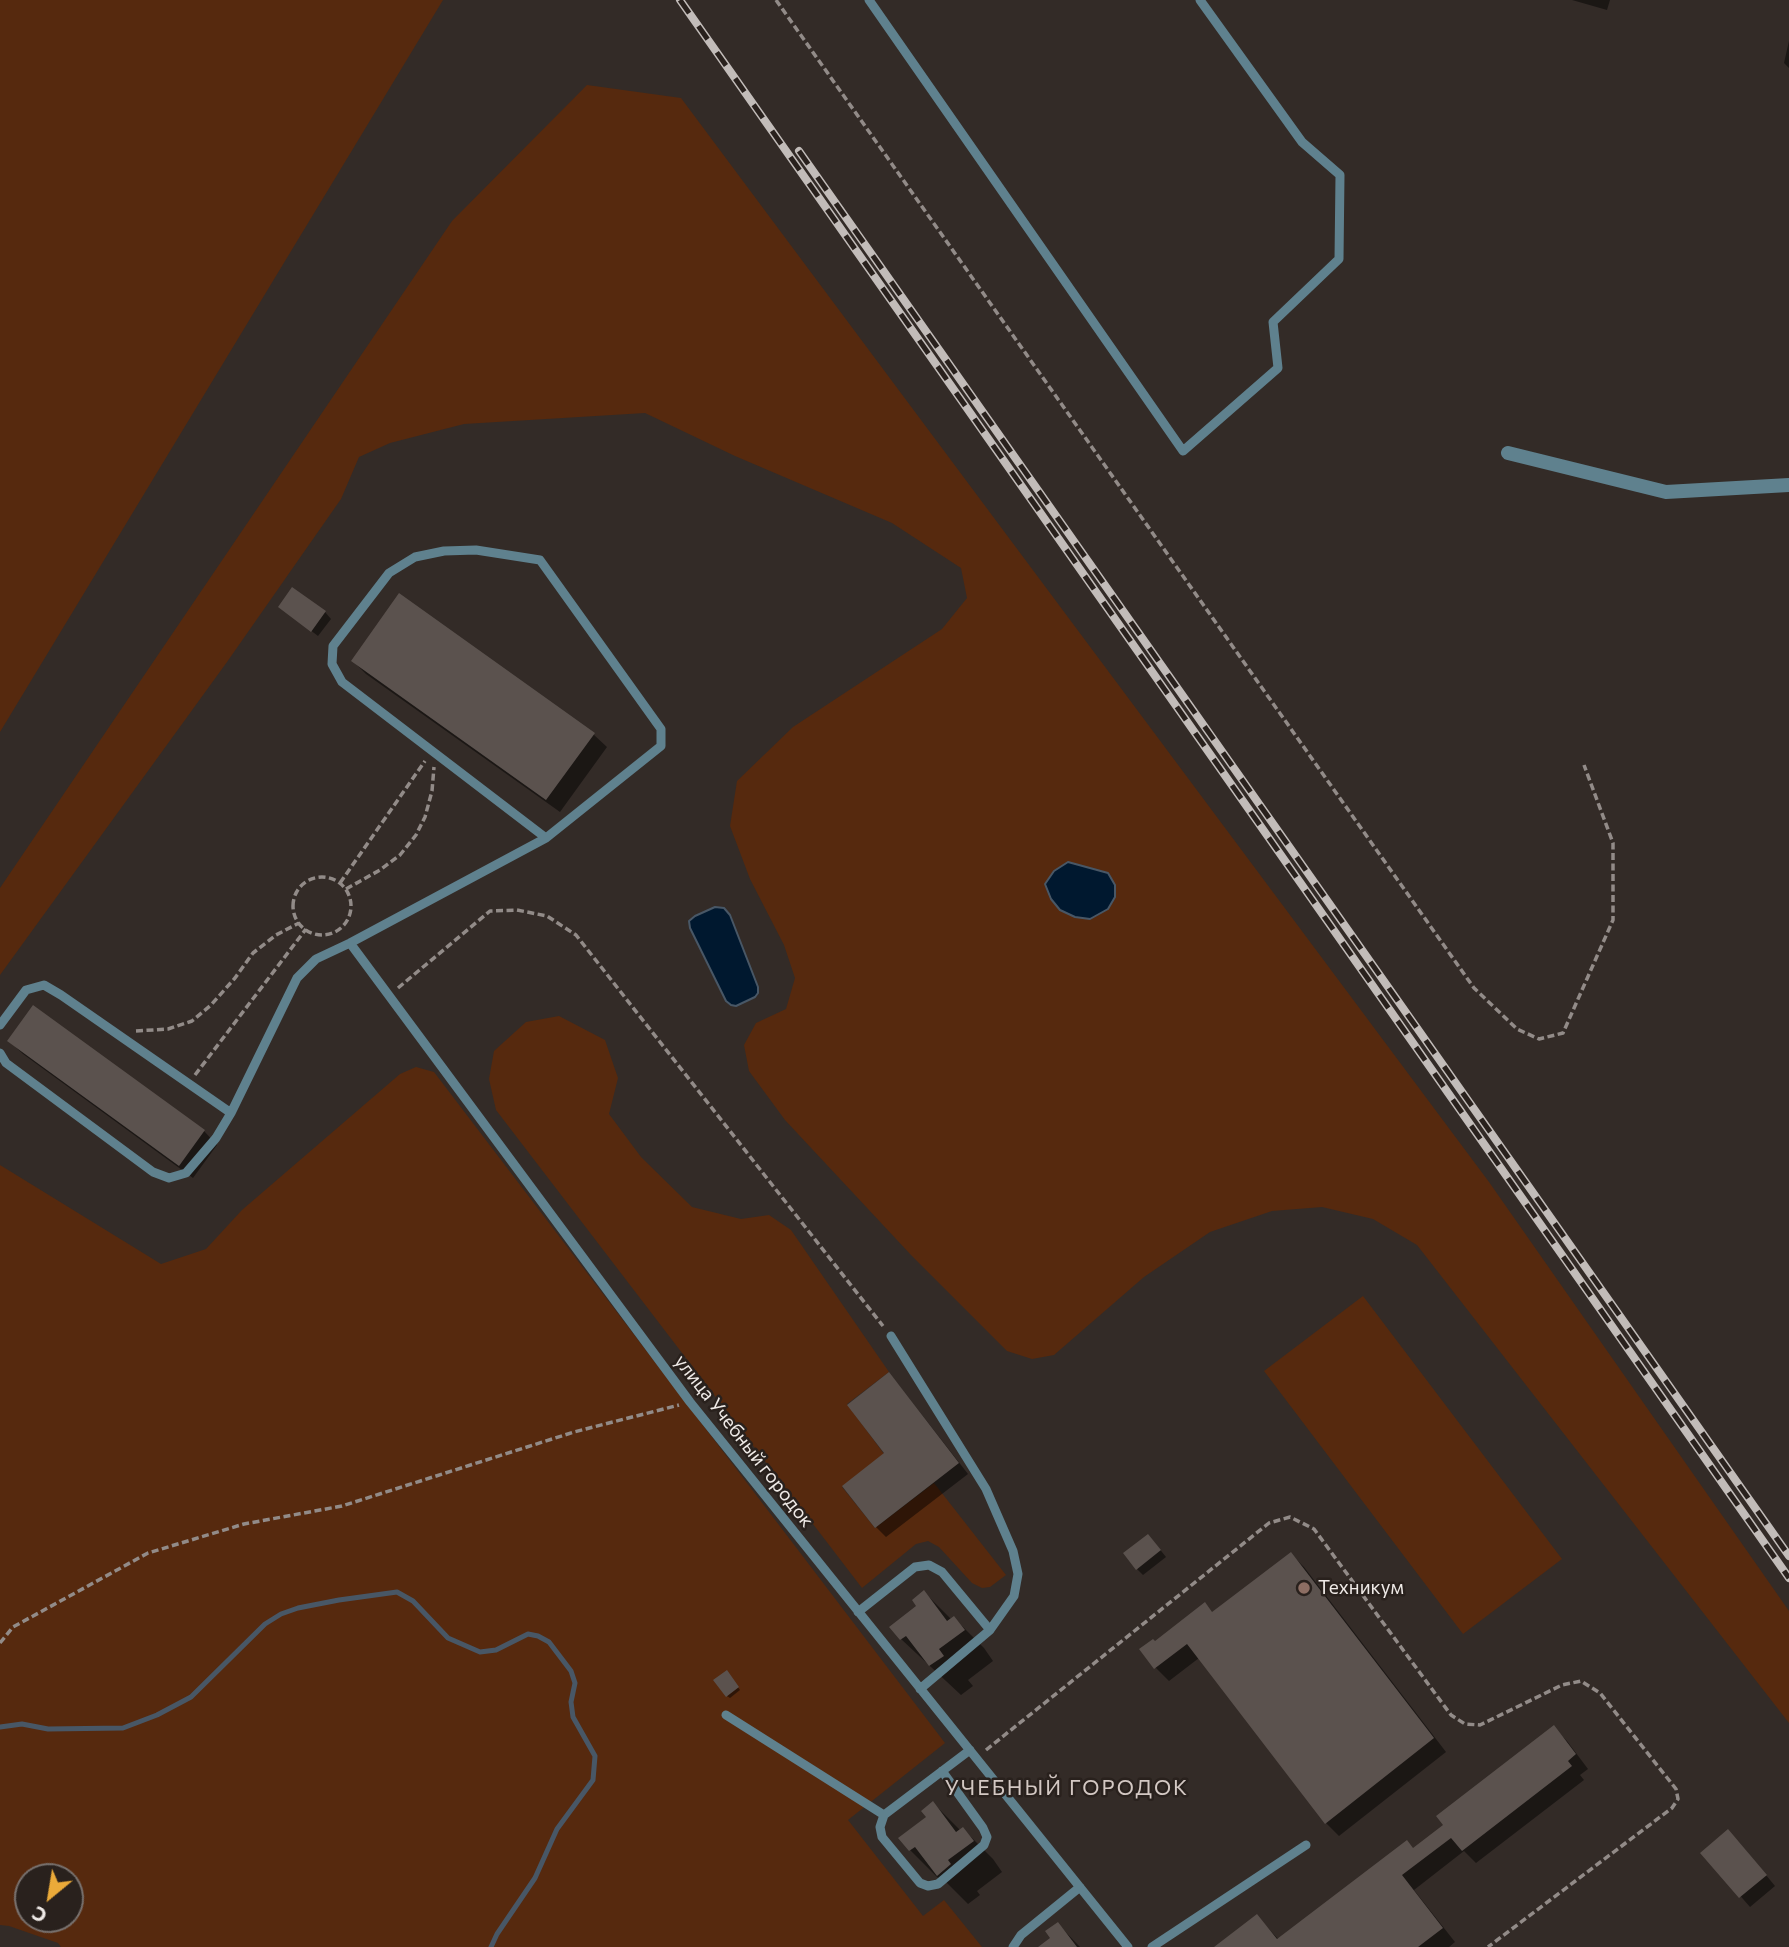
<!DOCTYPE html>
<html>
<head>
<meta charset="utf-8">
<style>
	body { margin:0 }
	#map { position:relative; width:1789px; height:1947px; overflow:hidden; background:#332b27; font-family:Commissioner,sans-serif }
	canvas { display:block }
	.north { position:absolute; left:14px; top:1863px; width:70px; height:70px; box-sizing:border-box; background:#29211d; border:2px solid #78716e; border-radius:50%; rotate:210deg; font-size:19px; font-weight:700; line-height:28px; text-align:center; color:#efeae7 }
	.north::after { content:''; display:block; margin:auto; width:24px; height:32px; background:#ebaa39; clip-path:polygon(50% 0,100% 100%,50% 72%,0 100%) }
</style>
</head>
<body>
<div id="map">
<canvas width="1789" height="1947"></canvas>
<div class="north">С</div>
</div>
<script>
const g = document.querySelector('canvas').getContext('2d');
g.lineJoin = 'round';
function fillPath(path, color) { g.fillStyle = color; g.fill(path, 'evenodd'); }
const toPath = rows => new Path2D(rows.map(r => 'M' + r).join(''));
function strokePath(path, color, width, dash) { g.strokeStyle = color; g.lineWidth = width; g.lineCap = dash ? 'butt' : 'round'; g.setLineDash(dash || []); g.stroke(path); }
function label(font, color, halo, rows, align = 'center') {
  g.font = font + ' Commissioner,sans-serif'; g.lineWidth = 5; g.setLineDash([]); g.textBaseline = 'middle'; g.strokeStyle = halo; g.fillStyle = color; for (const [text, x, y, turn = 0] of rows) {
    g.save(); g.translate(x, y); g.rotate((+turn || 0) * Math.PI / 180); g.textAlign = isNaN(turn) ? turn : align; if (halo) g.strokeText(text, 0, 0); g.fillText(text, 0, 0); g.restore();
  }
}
const green = toPath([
	[0,0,443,0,0,732],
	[587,85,681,98,1489,1182,1789,1611,1789,1723,1417,1245,1373,1219,1322,1207,1272,1211,1210,1232,1144,1277,1054,1355,1032,1359,1007,1351,911,1255,785,1120,749,1071,744,1045,756,1023,786,1009,795,978,784,945,750,879,730,826,737,781,793,727,942,629,967,598,961,568,892,523,735,456,645,413,464,424,390,443,359,457,341,499,227,662,0,975,0,888,452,221],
	[559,1016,605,1040,618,1078,609,1114,641,1157,692,1207,741,1219,769,1215,791,1230,889,1372,847,1404,884,1454,842,1487,875,1528,934,1483,1006,1575,990,1587,982,1588,972,1583,939,1547,928,1541,916,1544,862,1588,496,1110,489,1079,494,1051,526,1022],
	[416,1067,434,1072,945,1743,848,1820,923,1916,944,1900,982,1947,61,1947,58,1943,9,1926,0,1925,0,1165,161,1264,206,1249,242,1210,400,1074],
	[28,1877,70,1877,70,1919,28,1919],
	[1363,1296,1562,1559,1463,1634,1264,1371]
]);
const water = toPath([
	[1068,862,1108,873,1115,885,1115,897,1108,909,1090,919,1075,917,1060,910,1051,899,1045,884,1054,871,1068,862],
	[715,907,724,908,730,915,758,987,758,993,755,997,736,1006,731,1005,726,1001,690,928,689,921,695,916,715,907]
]);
const shadow = toPath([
	[1572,0,1610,0,1607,10],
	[1789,41,1789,68,1784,63],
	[280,607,325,612,331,619,318,636],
	[353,661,593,734,607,747,560,812,366,674],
	[34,1007,204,1131,217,1145,193,1178,23,1054,9,1041],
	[889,1374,898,1384,968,1474,886,1537,876,1527,887,1454],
	[1154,1542,1166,1557,1143,1575,1137,1569],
	[1291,1554,1304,1567,1446,1752,1339,1836,1326,1823,1199,1658,1169,1681,1156,1668,1142,1649,1214,1614],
	[924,1592,952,1620,954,1618,984,1648,993,1661,968,1680,973,1686,961,1695,901,1639,919,1607],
	[729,1675,740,1690,730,1698,727,1696],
	[1554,1728,1567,1741,1588,1769,1580,1775,1584,1780,1476,1863,1464,1851,1414,1890,1455,1942,1449,1947,1217,1947,1257,1916,1279,1940,1414,1850,1446,1825],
	[933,1803,961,1831,963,1829,993,1859,1002,1872,977,1891,980,1895,968,1904,942,1878,940,1880,910,1850,928,1818],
	[1738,1841,1775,1886,1750,1907,1703,1853],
	[1058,1924,1080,1947,1041,1947,1052,1938]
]);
const stream = toPath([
	[0,1727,22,1724,48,1729,123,1728,157,1715,191,1697,265,1624,281,1614,298,1608,339,1600,397,1592,413,1601,448,1638,480,1652,496,1650,528,1634,538,1636,549,1642,571,1671,575,1683,571,1702,573,1717,595,1756,593,1780,557,1829,535,1878,497,1934,491,1947]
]);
const building = toPath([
	[292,587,326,611,311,632,278,607],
	[399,593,595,733,546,800,351,661],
	[33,1005,205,1130,179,1166,7,1041],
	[889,1372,959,1463,875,1528,842,1486,884,1453,847,1405],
	[1148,1534,1161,1550,1136,1570,1123,1553],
	[1291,1552,1434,1738,1325,1824,1187,1644,1154,1669,1139,1649,1153,1639,1155,1641,1205,1602,1212,1612],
	[924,1590,947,1621,954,1616,965,1630,939,1649,944,1656,929,1666,906,1636,900,1640,889,1627,916,1606,912,1600],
	[727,1670,739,1687,726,1697,713,1680],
	[1554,1725,1576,1754,1568,1761,1572,1766,1462,1851,1451,1838,1402,1875,1443,1928,1418,1947,1214,1947,1257,1914,1277,1939,1407,1840,1413,1848,1443,1825,1436,1816],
	[933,1801,956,1832,963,1827,974,1841,948,1860,951,1864,937,1876,915,1847,909,1851,898,1838,926,1817,921,1811],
	[1728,1829,1767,1875,1739,1898,1700,1853],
	[1058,1922,1077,1947,1038,1947,1050,1938,1045,1931]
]);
const path = toPath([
	[776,0,1474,988,1517,1029,1539,1039,1563,1033,1613,920,1613,843,1584,765],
	'293 906a29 29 0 1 1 58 0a29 29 0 1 1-58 0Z',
	[340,883,425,761],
	[346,889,380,870,400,855,416,835,425,817,432,791,434,767],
	[398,988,490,911,517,910,547,916,576,935,883,1326],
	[136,1031,168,1029,192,1021,211,1005,235,978,253,953,276,935,299,923],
	[195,1075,306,929],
	[0,1643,13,1627,148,1553,244,1524,342,1506,574,1432,679,1405],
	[986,1750,1269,1523,1290,1517,1314,1529,1451,1715,1465,1724,1480,1725,1562,1685,1581,1681,1600,1693,1676,1789,1678,1799,1672,1808,1488,1947]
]);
const lane = toPath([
	[869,0,1183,451,1278,368,1273,322,1339,259,1340,175,1302,142,1200,0],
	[350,943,690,1402,1128,1947],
	[0,1025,26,990,44,985,61,995,231,1113],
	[0,1053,6,1063,153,1172,169,1178,186,1173,216,1138,231,1113,297,978,316,959,350,943,546,838,661,746,661,729,540,560,476,550,444,551,415,557,389,573,333,646,332,664,342,682,546,838],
	[891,1336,986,1489,1013,1551,1018,1574,1014,1596,990,1630,920,1689],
	[858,1612,915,1567,929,1565,942,1572,990,1630],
	[726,1715,884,1815,880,1827,882,1837,920,1883,928,1886,938,1884,984,1845,987,1837,983,1828,942,1771],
	[884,1815,970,1750],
	[1013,1947,1021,1935,1080,1887],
	[1152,1947,1306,1845]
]);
const street = toPath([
	[1508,453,1666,492,1789,485]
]);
const rail = toPath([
	[680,0,1789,1578],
	[799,151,1789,1556]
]);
const markers = [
	[1304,1588,7,"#8d6e63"]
];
const streetNames = [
	["улица Учебный городок",744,1441,52]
];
const poiNames = [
	["Техникум",1318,1588]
];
const neighbourhoodNames = [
	["УЧЕБНЫЙ ГОРОДОК",1067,1788]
];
fillPath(green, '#56290e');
fillPath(water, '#00182f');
strokePath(water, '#485766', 2);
fillPath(shadow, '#0007');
strokePath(stream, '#485766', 5);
fillPath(building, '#5b524e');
strokePath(path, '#928b88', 3.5, [7, 3.5]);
strokePath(lane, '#5f818e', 9);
strokePath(street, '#5f818e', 14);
strokePath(rail, '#c2bcb9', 8);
strokePath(rail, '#29211d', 5, [16]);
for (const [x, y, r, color] of markers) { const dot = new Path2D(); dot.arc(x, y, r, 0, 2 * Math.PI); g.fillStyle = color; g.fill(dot); strokePath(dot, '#29211d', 2.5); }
label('19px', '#efeae7', '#29211d', streetNames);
label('19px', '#efeae7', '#29211d', poiNames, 'left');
g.letterSpacing = '2px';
label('21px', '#d3c8c3', '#29211d', neighbourhoodNames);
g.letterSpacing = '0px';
</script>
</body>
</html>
